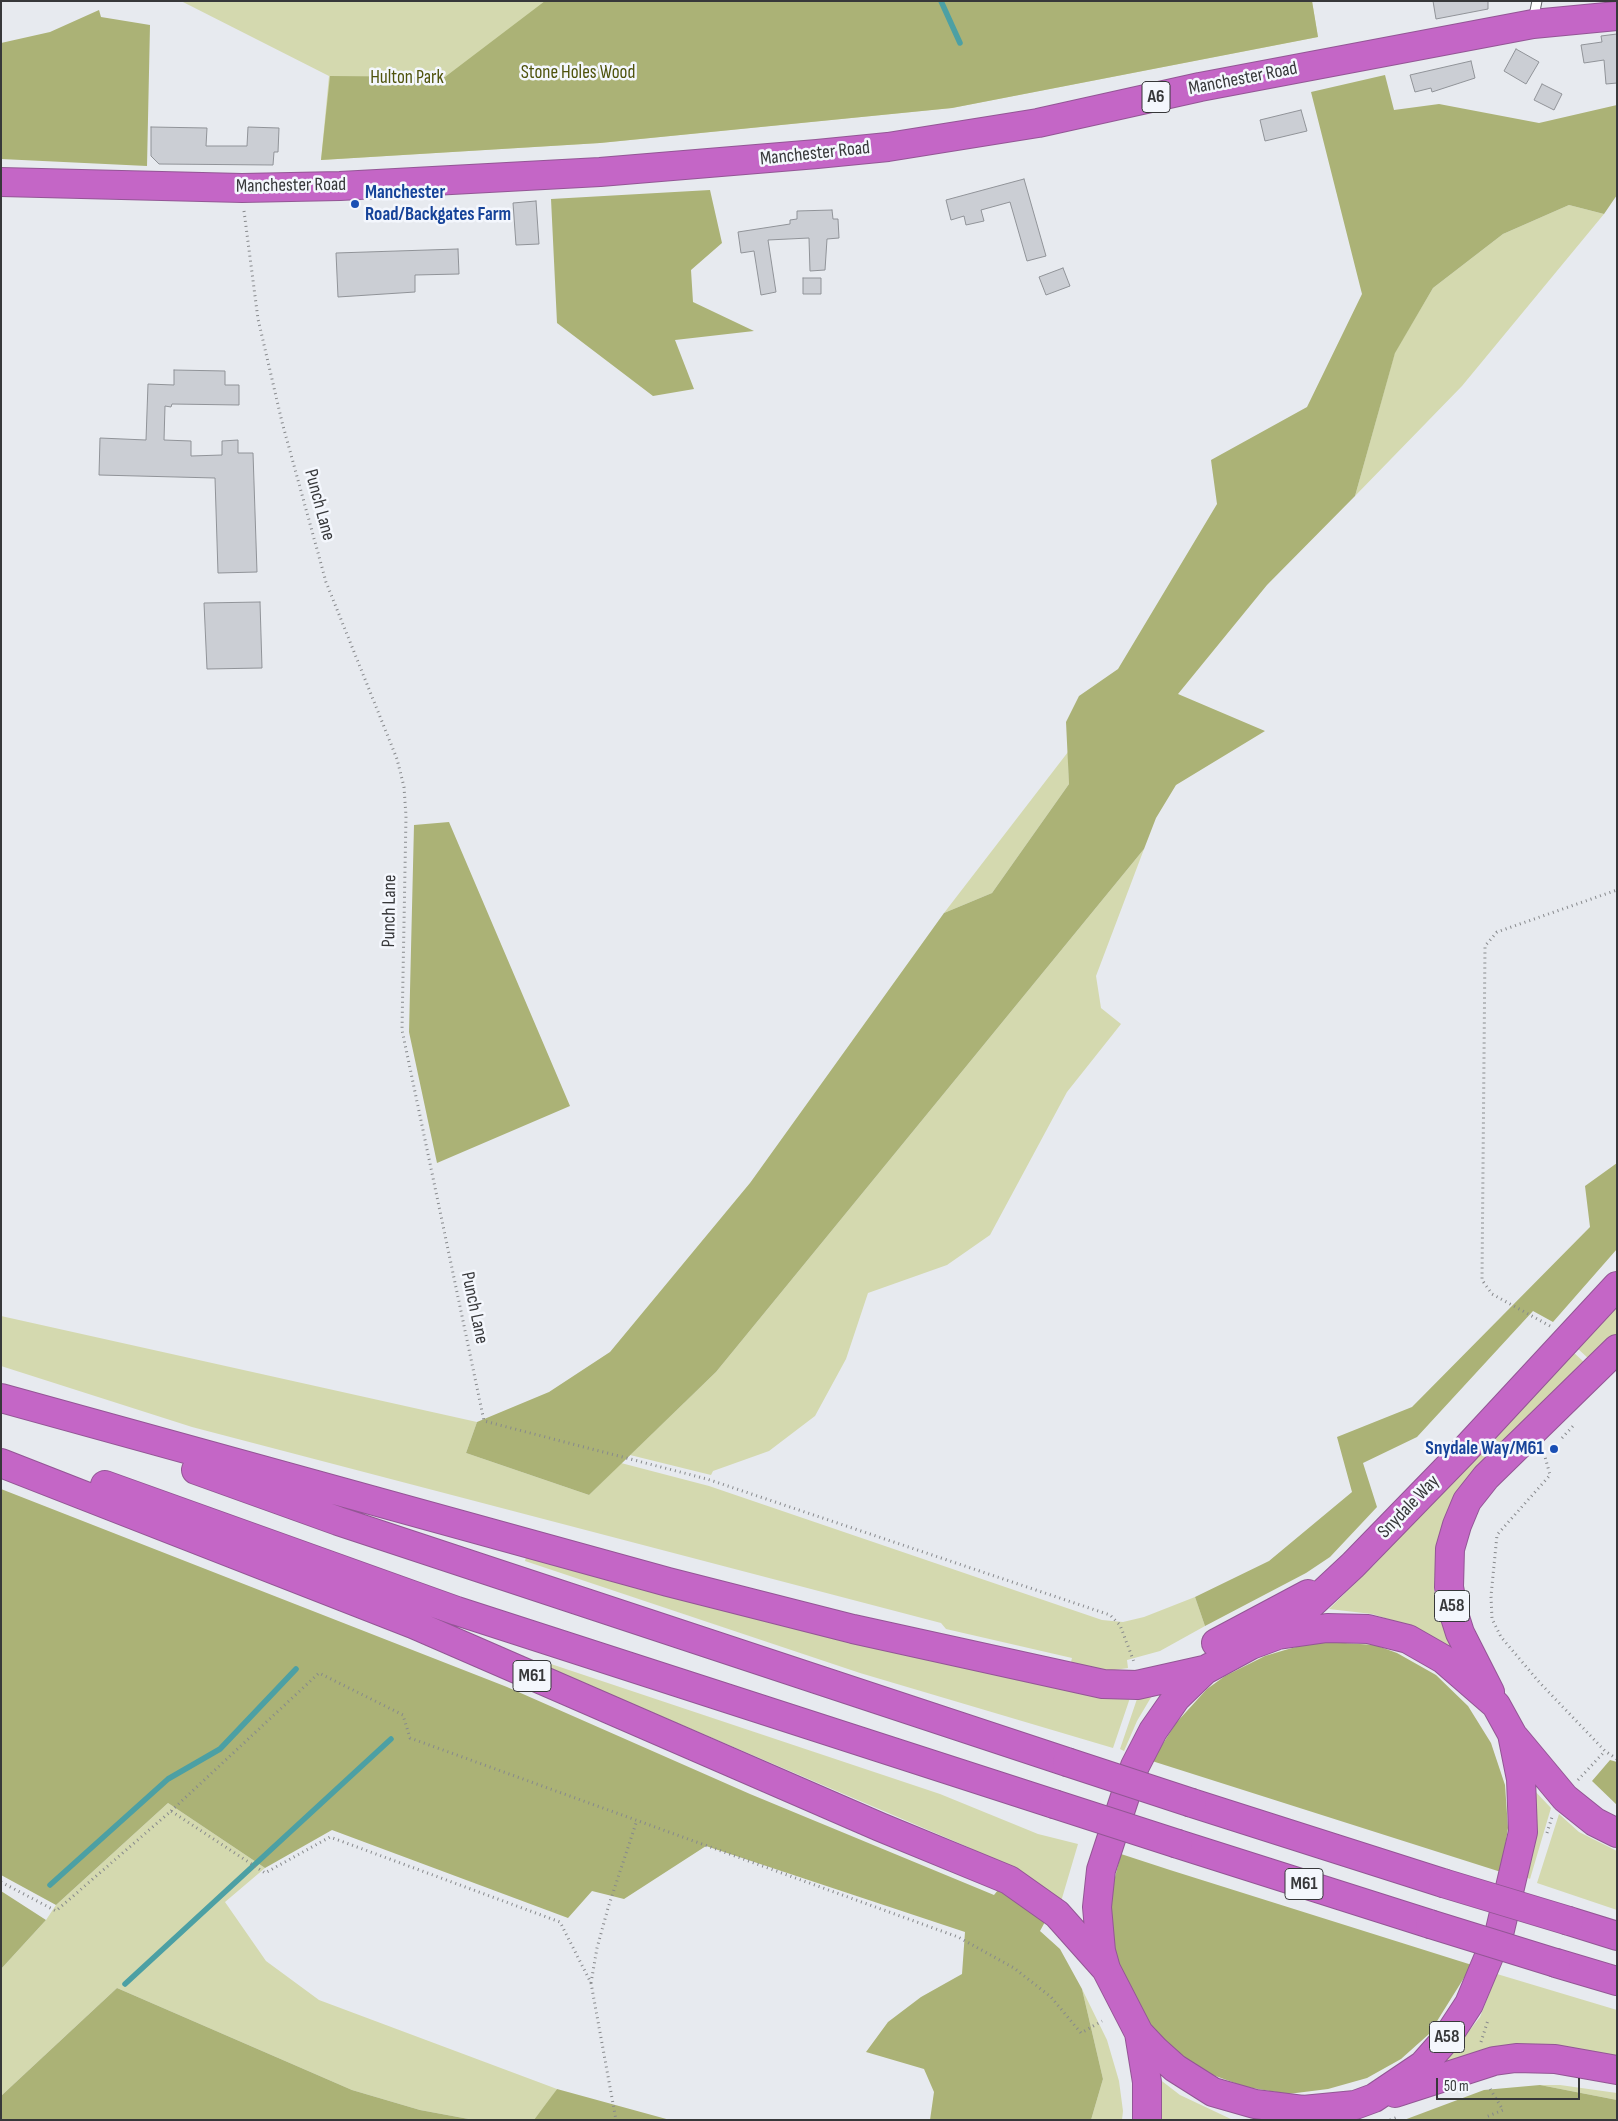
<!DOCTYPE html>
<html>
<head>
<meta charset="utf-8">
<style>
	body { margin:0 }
	#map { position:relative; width:1618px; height:2121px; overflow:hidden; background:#e7eaef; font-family:"Sofia Sans Condensed",sans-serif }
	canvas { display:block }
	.frame { position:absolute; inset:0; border:2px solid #37383a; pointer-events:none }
	.scale { position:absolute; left:1436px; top:2078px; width:144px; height:22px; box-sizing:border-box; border:2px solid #37383a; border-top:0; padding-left:6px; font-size:15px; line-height:18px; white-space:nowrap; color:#37383a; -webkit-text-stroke:4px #f4f7fd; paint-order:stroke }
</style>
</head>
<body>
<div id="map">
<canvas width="1618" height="2121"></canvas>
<div class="frame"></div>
<div class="scale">50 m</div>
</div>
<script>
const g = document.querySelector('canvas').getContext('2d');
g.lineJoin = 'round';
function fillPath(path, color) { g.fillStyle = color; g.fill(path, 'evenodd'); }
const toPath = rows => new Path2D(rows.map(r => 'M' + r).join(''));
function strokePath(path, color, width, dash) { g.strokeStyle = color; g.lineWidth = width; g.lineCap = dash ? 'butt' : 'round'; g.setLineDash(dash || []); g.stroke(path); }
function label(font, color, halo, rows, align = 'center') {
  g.font = font + ' "Sofia Sans Condensed",sans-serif'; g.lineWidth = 5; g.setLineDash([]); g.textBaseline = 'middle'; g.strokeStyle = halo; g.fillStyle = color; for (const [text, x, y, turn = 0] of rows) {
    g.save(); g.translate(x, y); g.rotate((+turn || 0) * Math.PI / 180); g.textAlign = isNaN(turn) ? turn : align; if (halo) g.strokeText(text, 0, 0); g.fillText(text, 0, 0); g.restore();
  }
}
const green = toPath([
	[181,1,1312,1,1318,37,952,108,600,143,321,160,329,76],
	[1569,205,1604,214,1462,386,1355,496,1395,352,1433,288,1503,234],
	[1068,752,1069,784,992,893,944,913],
	[1144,849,1096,976,1101,1008,1121,1024,1067,1092,990,1235,947,1265,868,1293,846,1359,815,1416,769,1451,713,1471,711,1475,630,1455,716,1372],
	[1617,1302,1617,1334,1590,1360,1576,1347],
	[1,1316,477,1422,466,1453,589,1495,621,1463,709,1486,1102,1620,1123,1622,1144,1617,1195,1597,1205,1626,1160,1651,1127,1660,1128,1668,1108,1671,1070,1666,1072,1658,946,1629,941,1623,192,1427,1,1366],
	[1572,1351,1586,1364,1440,1538,1436,1559,1434,1590,1438,1611,1450,1647,1391,1620,1372,1614,1329,1609,1375,1564],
	[526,1557,1058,1689,1103,1696,1131,1695,1113,1748,860,1673,525,1561],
	[539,1660,940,1794,1038,1834,1078,1844,1060,1905,1022,1875,968,1847,539,1664],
	[1153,1694,1137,1721,1124,1751,1120,1749,1138,1696],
	[1533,1789,1551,1808,1530,1879,1526,1877],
	[168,1803,265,1868,225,1902,266,1961,319,2000,557,2089,537,2119,474,2120,420,2110,352,2090,117,1988,1,2096,1,1969,46,1920,56,1905],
	[1559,1814,1579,1832,1617,1851,1617,1910,1537,1883],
	[1497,1974,1617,2010,1617,2057,1550,2045,1504,2046,1445,2062,1480,2017],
	[1082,1989,1107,2040,1119,2081,1123,2111,1122,2120,1091,2120,1103,2079],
	[1154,2075,1180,2095,1233,2120,1155,2120],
	[1540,2085,1560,2085,1617,2093,1617,2100]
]);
const forest = toPath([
	[545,1,1312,1,1318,37,952,108,600,143,321,160,330,76,445,77],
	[99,10,101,17,150,25,147,166,1,159,1,43,50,32],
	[1385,75,1394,110,1439,104,1539,123,1617,105,1617,195,1604,214,1569,205,1503,234,1433,288,1395,353,1355,496,1267,585,1178,694,1265,731,1176,785,1156,818,1144,849,716,1372,589,1495,466,1453,477,1422,549,1392,610,1352,750,1183,944,913,992,893,1069,784,1066,722,1079,696,1118,669,1217,504,1211,460,1307,407,1362,294,1311,92],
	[710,190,722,243,691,270,693,302,754,331,675,340,694,389,653,396,557,323,551,199],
	[449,822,570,1106,437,1163,409,1032,414,825],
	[1617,1163,1617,1249,1553,1322,1533,1311,1417,1437,1363,1463,1377,1507,1330,1557,1306,1573,1205,1626,1195,1597,1269,1561,1352,1492,1337,1437,1412,1407,1590,1227,1585,1186],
	[1,1489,507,1687,750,1794,994,1895,998,1890,1025,1904,1046,1920,1040,1931,1060,1949,1082,1989,1103,2079,1091,2120,930,2120,934,2092,924,2069,866,2052,888,2022,921,1997,962,1974,965,1932,706,1846,624,1899,592,1891,568,1918,332,1830,265,1868,168,1803,56,1905,1,1875],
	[1330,1642,1375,1645,1397,1653,1436,1675,1468,1706,1491,1743,1505,1785,1508,1828,1501,1872,1152,1761,1176,1723,1207,1689,1225,1676,1265,1656,1285,1650,1307,1644],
	[1610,1760,1617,1762,1617,1805,1592,1781],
	[1121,1854,1170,1870,1472,1965,1429,2034,1401,2059,1367,2078,1328,2089,1288,2094,1246,2087,1210,2074,1179,2054,1154,2030,1135,2001,1119,1967,1111,1932,1109,1900],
	[1,1891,46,1920,1,1969],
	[117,1988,352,2090,420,2110,474,2120,1,2120,1,2096],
	[1540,2085,1617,2100,1617,2120,1404,2120,1484,2090],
	[557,2089,670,2120,534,2120]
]);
const stream = toPath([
	[941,1,960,43],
	[50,1885,168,1779,220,1749,296,1669],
	[125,1984,391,1739]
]);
const building = toPath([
	[1433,1,1488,1,1488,9,1436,19,1433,1],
	[1617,34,1617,83,1606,84,1604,60,1584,63,1581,45,1602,42,1601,36,1617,34],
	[1516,49,1539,62,1526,84,1504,71,1516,49],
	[1471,61,1475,78,1432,92,1431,88,1415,92,1410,75,1471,61],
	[1542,84,1562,94,1554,110,1534,100,1542,84],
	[1301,110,1307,131,1265,141,1260,120,1301,110],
	[151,127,207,128,206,146,247,146,248,127,279,128,278,152,274,152,273,165,159,164,151,156,151,127],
	[1024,179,1046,256,1027,261,1010,202,981,210,984,221,966,225,964,216,951,220,946,200,1024,179],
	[536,201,539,244,516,245,513,203,536,201],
	[832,210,833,219,838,219,839,238,827,239,825,270,810,271,809,238,768,240,776,292,761,295,754,251,741,253,738,232,790,224,790,220,797,219,797,211,832,210],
	[458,249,459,274,415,275,415,292,338,297,336,253,458,249],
	[1063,268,1070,286,1046,295,1039,277,1063,268],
	[803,278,821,278,821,294,803,294,803,278],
	[174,370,225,371,225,385,239,385,239,405,172,404,171,407,165,406,164,440,191,441,191,456,222,455,222,441,238,440,238,453,253,453,257,572,218,573,215,478,99,475,100,438,146,440,148,384,174,385,174,370],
	[260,602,262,668,207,669,204,603,260,602]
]);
const path = toPath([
	[244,211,258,319,282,422,326,582,397,759,404,787,406,816,402,1030,484,1421,707,1479,1110,1615,1120,1625,1134,1662],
	[1550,1326,1492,1294,1482,1280,1485,946,1497,932,1617,890],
	[1562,1438,1573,1426],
	[1544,1453,1550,1475,1497,1535,1491,1596,1492,1619,1501,1637,1540,1683,1605,1751,1617,1759],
	[1578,1780,1605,1751],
	[171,1811,319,1673,403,1715,410,1738,958,1937,1014,1968,1051,1997,1081,2033,1102,2021],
	[1547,1833,1552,1817],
	[1,1882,56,1911,171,1811,265,1873,330,1837,560,1922,591,1983,616,2120],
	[591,1983,597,1948,608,1908,637,1820],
	[1481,2042,1488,2020],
	[1390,2120,1398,2117],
	[1486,2120,1486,2117,1503,2110,1489,2087]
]);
const lane = toPath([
	[1533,21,1537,1]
]);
const highway = toPath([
	[1,182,242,188,340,186,600,172,817,154,888,147,1038,123,1200,87,1533,24,1617,16],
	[1,1398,668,1582,853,1629,1103,1684,1137,1685,1204,1670],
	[1,1463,413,1624,880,1827,1009,1880,1057,1914,1106,1969],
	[196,1470,338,1521,1067,1762],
	[105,1485,457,1611,1054,1804],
	[1327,1628,1368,1629,1408,1639,1443,1659,1496,1705,1512,1734,1521,1779,1523,1832,1500,1930,1469,2004,1446,2039,1423,2065,1374,2098,1355,2105,1303,2110,1255,2104,1213,2092,1175,2068,1156,2051,1139,2033,1106,1969,1101,1951,1097,1907,1101,1870,1135,1766,1153,1731,1176,1698,1205,1670,1251,1645,1278,1635,1327,1628],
	[1278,1635,1353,1565,1463,1452,1617,1286],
	[1216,1643,1308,1594],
	[1490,1692,1460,1633,1454,1614,1449,1587,1450,1549,1457,1525,1467,1501,1486,1477,1617,1349],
	[1515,1738,1565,1798,1595,1822,1617,1833],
	[1192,1803,1443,1883],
	[1178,1844,1430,1924],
	[1569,1921,1617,1936],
	[1556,1963,1617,1981],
	[1139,2033,1147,2082,1147,2120],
	[1395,2093,1494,2061,1516,2058,1555,2059,1617,2070]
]);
const highwayBridge = toPath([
	[1067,1762,1192,1803],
	[1054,1804,1178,1844],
	[1443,1883,1569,1921],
	[1430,1924,1556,1963]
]);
const markers = [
	[355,204,5,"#1a4fb4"],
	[1554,1449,5,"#1a4fb4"]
];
const shields = [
	[1156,97,28],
	[1452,1606,35],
	[532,1676,38],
	[1304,1884,38],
	[1447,2037,35]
];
const shieldNames = [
	["A6",1156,97],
	["A58",1452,1606],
	["M61",532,1676],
	["M61",1304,1884],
	["A58",1447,2037]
];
const parkNames = [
	["Stone Holes Wood",578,73],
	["Hulton Park",407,78]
];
const streetNames = [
	["Manchester Road",1243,79,-11],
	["Manchester Road",815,154,-6],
	["Manchester Road",291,186,-1],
	["Punch Lane",319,505,75],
	["Punch Lane",390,911,-89],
	["Punch Lane",474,1308,78],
	["Snydale Way",1409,1507,-46]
];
const transitNames = [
	["Manchester",365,193],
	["Road/Backgates Farm",365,215],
	["Snydale Way/M61",1544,1449,"right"]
];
fillPath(green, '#d4d9af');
fillPath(forest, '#abb276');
strokePath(stream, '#4ca0a4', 5.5);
fillPath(building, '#cbced4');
strokePath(building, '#909398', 1);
strokePath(lane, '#5d6064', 11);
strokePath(highway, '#935695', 30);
strokePath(path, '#87898c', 3, [1, 4]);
strokePath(lane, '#fff', 9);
strokePath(highway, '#c466c6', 28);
strokePath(highwayBridge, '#935695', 30, []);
strokePath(highwayBridge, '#c466c6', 28);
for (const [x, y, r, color] of markers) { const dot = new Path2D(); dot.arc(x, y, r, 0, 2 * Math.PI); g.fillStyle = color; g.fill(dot); strokePath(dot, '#f4f7fd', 2); }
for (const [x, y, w] of shields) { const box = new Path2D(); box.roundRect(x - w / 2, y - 15.5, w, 31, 4); g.fillStyle = '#f4f7fd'; g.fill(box); strokePath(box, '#37383a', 1); }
label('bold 18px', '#37383a', null, shieldNames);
label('19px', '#4f530c', '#f4f7fd', parkNames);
label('19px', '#37383a', '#f4f7fd', streetNames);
label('bold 19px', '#164399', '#f4f7fd', transitNames, 'left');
</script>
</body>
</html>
